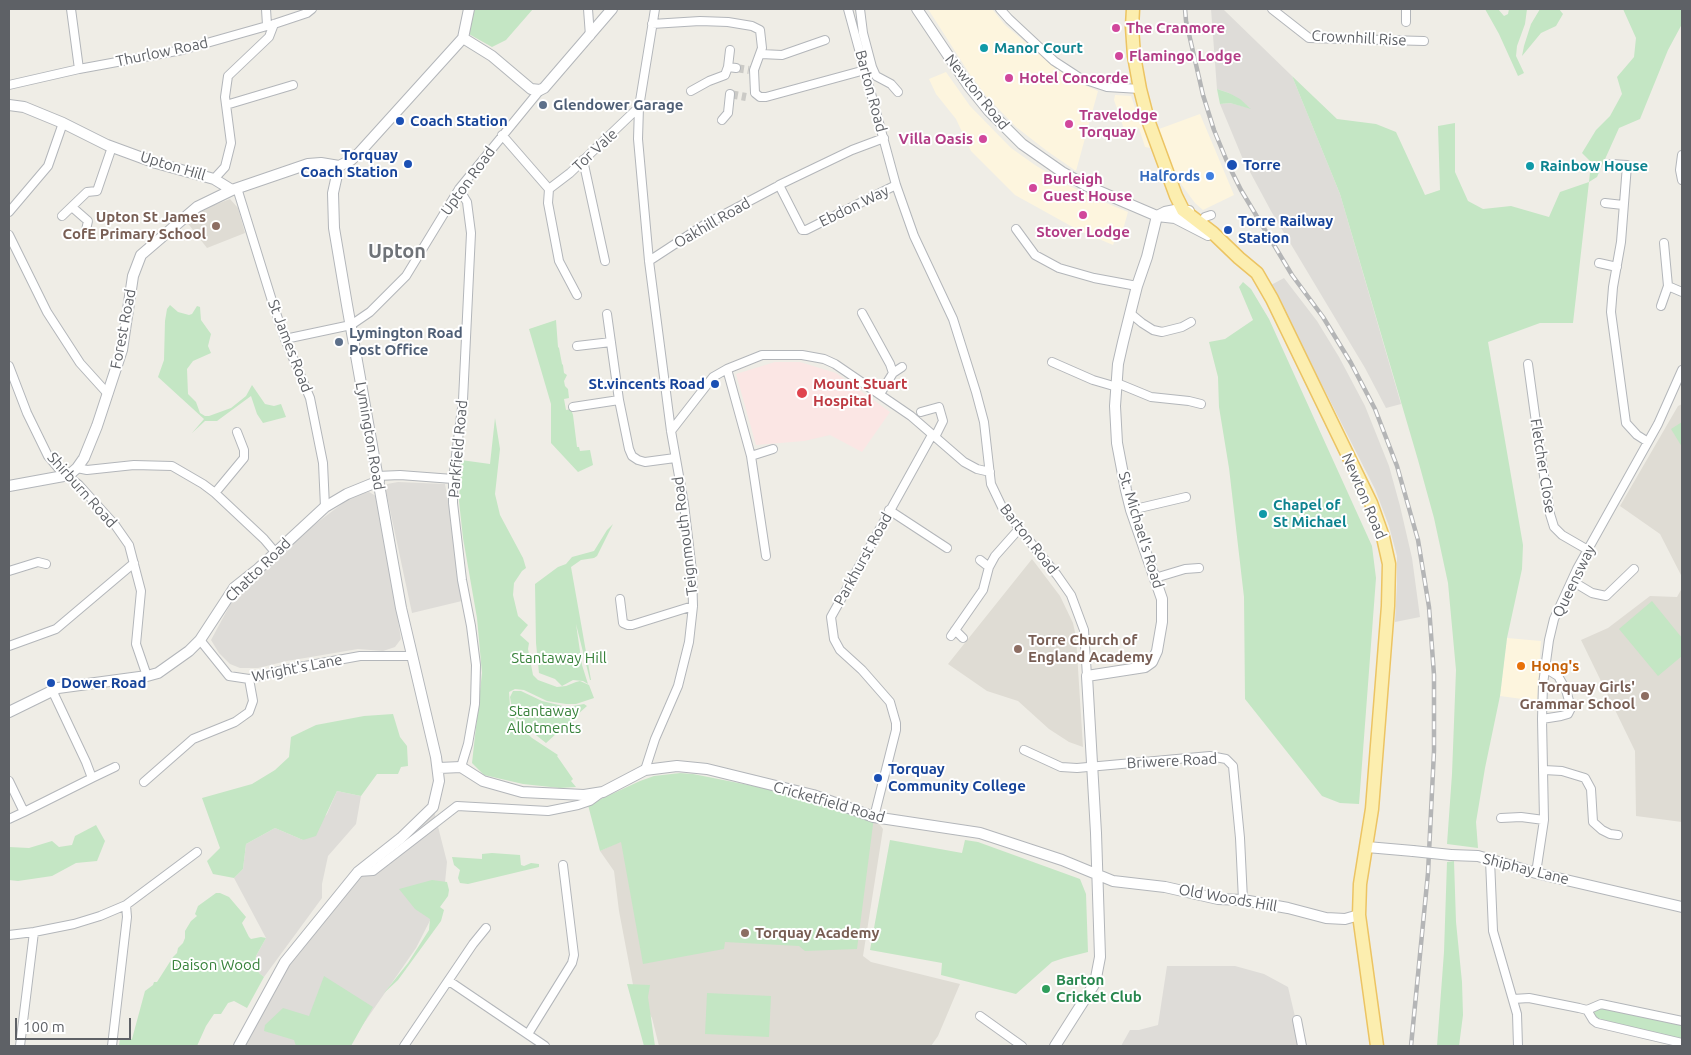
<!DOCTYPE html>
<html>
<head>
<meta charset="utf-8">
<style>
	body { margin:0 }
	#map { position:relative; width:1691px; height:1055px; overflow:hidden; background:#efede6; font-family:Ubuntu,sans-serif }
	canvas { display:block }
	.frame { position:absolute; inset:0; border:10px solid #5e6166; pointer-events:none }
	.scale { position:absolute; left:15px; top:1018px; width:116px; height:22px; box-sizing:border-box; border:2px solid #5e6166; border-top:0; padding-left:6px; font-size:15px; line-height:18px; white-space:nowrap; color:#5e6166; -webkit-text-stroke:4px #fff; paint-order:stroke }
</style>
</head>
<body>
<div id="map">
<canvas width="1691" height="1055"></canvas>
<div class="frame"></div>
<div class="scale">100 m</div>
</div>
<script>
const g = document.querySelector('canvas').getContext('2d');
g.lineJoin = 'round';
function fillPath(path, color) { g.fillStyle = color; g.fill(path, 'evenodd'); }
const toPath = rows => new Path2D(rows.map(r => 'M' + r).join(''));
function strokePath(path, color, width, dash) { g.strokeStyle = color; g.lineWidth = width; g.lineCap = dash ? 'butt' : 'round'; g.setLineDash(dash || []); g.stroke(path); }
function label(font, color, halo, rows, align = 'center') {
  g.font = font + ' Ubuntu,sans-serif'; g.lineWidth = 4; g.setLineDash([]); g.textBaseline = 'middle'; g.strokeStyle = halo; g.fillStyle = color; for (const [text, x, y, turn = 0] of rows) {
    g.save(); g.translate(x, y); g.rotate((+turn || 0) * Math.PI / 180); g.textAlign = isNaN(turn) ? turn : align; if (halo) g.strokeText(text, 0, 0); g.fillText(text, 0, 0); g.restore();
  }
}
const commercial = toPath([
	[928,9,992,9,1005,25,1056,68,1078,82,1098,91,1076,171,1047,151,1016,127,986,96,969,73],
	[946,72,970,106,1011,148,1035,165,1066,184,1094,198,1128,212,1120,240,1115,239,1113,245,1080,231,1015,195,971,151,956,119,936,94,929,79],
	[1115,95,1131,96,1150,148,1145,147,1139,128,1125,132,1114,100],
	[1200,114,1234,195,1203,210,1195,203,1175,176,1159,129],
	[1507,638,1541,641,1537,701,1500,696]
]);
const industrial = toPath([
	[1211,9,1223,9,1292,76,1340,194,1401,404,1386,408,1365,368,1271,211,1242,157,1220,104,1230,103,1250,108,1229,93,1217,89],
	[1284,278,1317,321,1339,357,1365,406,1389,466,1400,506,1412,558,1420,617,1395,622,1397,583,1397,556,1389,526,1375,489,1271,285],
	[398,482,445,484,466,600,412,613,386,491,387,484],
	[369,492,376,496,389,565,401,639,395,647,383,651,358,649,287,661,258,668,240,668,230,664,219,653,211,640,231,603,244,587,310,528,347,500,359,494],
	[337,791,361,796,356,824,328,856,322,884,322,898,264,977,259,973,255,962,256,956,266,938,234,878,243,869,246,844,275,828,303,840,327,814],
	[433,807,447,862,444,893,416,948,348,1046,239,1046,285,962,358,872],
	[1167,966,1235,966,1264,974,1288,987,1302,1046,1121,1046,1130,1030,1139,1030,1158,1025]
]);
const education = toPath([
	[230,199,238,208,245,233,207,248,186,221,206,208],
	[1682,404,1682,577,1660,534,1620,506,1678,406],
	[1032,559,1060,596,1073,623,1076,637,1083,747,1069,742,1049,729,1018,701,987,691,948,664],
	[1682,588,1682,822,1636,816,1635,751,1581,640,1608,628,1650,596,1677,597],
	[874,817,883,829,863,956,871,962,960,984,938,1036,931,1046,659,1046,652,1018,634,990,619,911,614,871,600,851,621,841]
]);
const medical = toPath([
	[775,362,800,362,836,373,890,412,862,452,830,435,804,441,756,445,736,374]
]);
const green = toPath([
	[475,9,533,9,506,40,492,47,467,33],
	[1485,9,1498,9,1504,16,1508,14,1509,9,1527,9,1525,24,1517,46,1516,56,1524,73,1518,76,1499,34],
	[1540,9,1559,9,1563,14,1556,26,1541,33,1522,56,1524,46,1531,24],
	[1623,9,1682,9,1682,24,1668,50,1640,119,1619,128,1597,177,1589,182,1573,323,1540,323,1488,342,1523,545,1522,569,1507,638,1500,696,1485,768,1476,822,1478,848,1447,844,1452,774,1456,670,1448,583,1434,518,1418,460,1340,194,1292,76,1337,119,1376,124,1396,132,1425,195,1440,190,1438,126,1455,123,1455,172,1468,201,1483,209,1511,206,1549,217,1560,192,1589,182,1591,162,1582,153,1596,130,1610,116,1622,94,1617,77,1634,57,1636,38],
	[1217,89,1229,93,1240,99,1251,109,1230,103,1220,104],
	[1243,282,1251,289,1269,319,1372,546,1376,578,1359,804,1340,803,1322,796,1245,699,1244,597,1229,468,1219,407,1218,377,1209,342,1225,339,1253,320,1239,287],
	[170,305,178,312,189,315,192,314,197,306,200,307,201,320,211,334,208,346,211,353,193,361,187,369,188,394,196,402,200,413,205,416,209,416,231,408,246,396,252,385,265,404,274,406,281,404,286,417,263,423,257,414,251,396,217,421,205,421,192,433,204,419,158,377,164,360,165,321,167,309],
	[556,320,558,347,559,348,562,364,563,365,564,373,567,375,564,381,565,386,568,389,569,398,564,399,566,410,571,409,573,415,577,447,579,447,580,451,590,450,593,465,578,472,551,443,551,404,529,329],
	[495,418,500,449,495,494,500,515,523,558,526,568,522,571,514,583,513,595,518,616,528,625,520,635,529,643,528,649,533,675,538,680,557,687,566,686,576,682,580,681,589,685,594,698,576,704,566,704,547,701,524,690,515,689,509,692,510,706,513,717,518,725,532,738,558,755,557,756,573,779,571,781,576,787,560,788,523,784,484,775,472,763,482,673,477,618,463,538,459,501,461,460,490,464],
	[1682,422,1682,447,1671,429],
	[613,524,597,556,594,558,581,560,571,567,591,680,590,680,576,624,582,665,588,684,583,681,573,680,562,686,555,679,539,673,536,643,535,584,558,567,566,564,572,557,594,551,607,530],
	[1652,601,1682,638,1682,656,1658,676,1619,629],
	[513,691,521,691,542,701,567,707,584,704,587,706,546,743,517,720,512,709,510,697],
	[393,714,400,737,407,746,408,766,401,767,398,774,377,774,361,796,337,791,316,836,303,840,275,828,246,844,243,869,234,878,213,874,207,861,220,848,202,798,252,784,275,770,289,757,291,737,316,725,364,716],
	[680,773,693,774,799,795,874,817,857,949,805,951,799,946,725,942,724,949,643,964,621,842,600,851,588,805,640,781,654,776],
	[96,825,105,841,97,861,76,863,52,876,18,881,9,880,9,847,29,848,52,841,59,847,72,845,75,836],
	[890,840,962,853,965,840,978,842,1080,879,1086,894,1088,952,1064,958,1052,962,1016,994,941,975,942,963,870,950],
	[492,853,520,855,521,865,524,866,531,863,539,864,539,867,468,884,460,883,458,878,460,870,454,865,452,857,482,859,482,854],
	[1454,861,1456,922,1462,982,1463,1015,1459,1046,1437,1046,1444,952,1447,862],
	[432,880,447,882,449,890,448,896,440,907,444,910,441,921,398,980,384,993,408,963,429,930,430,919,415,909,399,889],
	[216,893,220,893,229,897,246,917,242,923,249,937,251,939,261,937,266,938,256,956,255,962,259,973,264,977,247,1008,234,1001,228,1003,221,1014,214,1014,206,1026,197,1046,119,1046,120,1038,132,1039,145,991,153,985,154,982,157,982,173,957,177,953,178,948,183,943,185,938,185,931,191,921,197,916,195,914,198,906],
	[324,976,373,1007,351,1046,296,1046,294,1040,264,1031,265,1025,283,1008,309,1016],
	[627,984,650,985,648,997,655,1046,644,1046],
	[707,993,771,996,769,1037,705,1034],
	[1600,1004,1682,1022,1682,1039,1599,1019,1595,1016,1594,1012,1595,1008]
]);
const minorTunnel = toPath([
	[736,68,749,70],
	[730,94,746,97]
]);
const minor = toPath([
	[71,9,79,69],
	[266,9,267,25],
	[588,9,590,36],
	[848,9,896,185,914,236,953,319,976,392,984,422,991,484,1002,507,1057,575,1071,595,1084,630,1087,676],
	[860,9,863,33,872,67,876,76,891,84,898,92],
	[1000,9,1009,19,1054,61,1080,78,1107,87,1140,89],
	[1272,9,1309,38,1424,41],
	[1406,22,1406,9],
	[652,24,700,21,728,22,752,26,760,30,762,48,754,70,755,93,760,97,766,97,865,70],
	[761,54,782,55,825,40],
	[728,67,730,50],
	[9,85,79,69,182,50,274,24,307,13,312,9],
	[691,91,709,81,725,75,728,67,736,68],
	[226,105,293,85],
	[722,120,728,113,730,94],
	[502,135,549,189],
	[884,138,852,150,779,185,802,230,806,230,896,185],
	[1682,155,1680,170,1682,180],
	[583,160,605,261],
	[1611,164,1627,165,1621,242,1613,287,1611,312,1626,423,1637,435,1648,442],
	[214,179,225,167,231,143,225,97,228,76,269,37,274,24],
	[237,188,273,304,285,339,310,398,323,463,325,507],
	[459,189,467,202,471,233,463,400,453,479,453,503,462,580,471,626,476,665,475,704,468,744,461,767],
	[1605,203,1623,205],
	[72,207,88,221,86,230],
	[9,212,48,166,63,123],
	[62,216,87,192,97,191,112,147],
	[1201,224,1205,217,1211,215],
	[1016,229,1035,255,1059,268,1094,278,1137,286],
	[9,235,47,312,80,363,108,394],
	[649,261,704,225,776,187],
	[1599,263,1617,267],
	[1668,286,1682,292],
	[577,295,559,261,548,203,549,189,570,173,639,107],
	[1661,306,1668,286,1664,243],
	[862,313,890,364,893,373,880,394],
	[1130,313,1142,323,1153,330,1162,332,1182,327,1191,322],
	[607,314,619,400,629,449,632,456,638,460,645,462,675,458],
	[285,339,351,325,370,312,406,276,459,189,540,90],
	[577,346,611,342],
	[1052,362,1093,380,1117,387],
	[1528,364,1538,437,1550,514,1554,527,1562,535,1588,550],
	[9,366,27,413,48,456,59,469,79,485,115,525,129,545,141,591,136,644,147,676],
	[727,369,751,456,766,556],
	[893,373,902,367],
	[1117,383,1151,397,1189,401,1201,404],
	[573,407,619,400],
	[921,412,939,407,943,421,935,437],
	[671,431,713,377,727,369,762,355,802,355,824,359,835,364,911,416,964,462,977,469,990,472],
	[751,456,773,449],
	[77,468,87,470,134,465,172,466,203,484,215,493,264,539,275,552],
	[377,476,400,475,453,479],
	[215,493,244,458,244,450,237,432],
	[889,510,947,548],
	[1131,510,1186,497],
	[980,560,989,567],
	[9,571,38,562,46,564],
	[1155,578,1185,569,1199,568],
	[1572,581,1592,593,1606,596,1634,569],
	[620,599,623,623,628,625,632,625,693,606],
	[955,630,963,638],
	[951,636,983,590,989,567,995,556,1019,529],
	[200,640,229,676,249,679,283,670,360,656,411,656],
	[9,646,56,629,134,563],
	[1542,719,1561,716,1568,714,1571,708,1566,690,1558,676,1545,668],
	[1024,750,1061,767,1077,768,1210,756,1226,759,1233,766,1240,838,1243,900],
	[645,770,655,739,678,686,689,642,693,606,692,571,684,504,671,431,649,261,638,139,639,107,655,9],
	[1544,770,1562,771,1585,778,1591,789,1593,822,1602,830,1610,834,1618,835],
	[92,778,115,767],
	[9,781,24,812,92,778,86,762,52,690],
	[144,782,193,739,235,722,249,712,253,701,249,679],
	[874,817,896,730,896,723,890,702,862,670,840,650,834,639,831,617,932,435],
	[1501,818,1521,817,1544,820],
	[9,819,24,812],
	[1490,860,1493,931,1517,1014,1518,1046],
	[358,872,373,871,457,806,548,811,578,805,590,801,601,793],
	[1536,873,1544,820,1542,719,1543,684,1549,640,1554,619,1577,569,1658,424,1682,370],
	[9,935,34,932,74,924,100,916,126,905,197,852],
	[449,981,545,1046],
	[1513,999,1529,998,1579,1008,1587,1010,1593,1020,1597,1023,1682,1043],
	[1587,1010,1601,1004,1682,1021],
	[980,1016,1022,1046],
	[1297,1020,1302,1046],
	[528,1034,572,963,574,955,563,865],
	[20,1046,34,932],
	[112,1046,127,917,126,905],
	[404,1046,473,944,486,928]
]);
const tertiary = toPath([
	[917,9,968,85,989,111,1022,144,1062,172,1087,186,1157,216,1175,218,1208,235],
	[463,38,492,56,531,89,540,90,544,88,612,9],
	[9,105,24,107,63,123,107,145,156,163,214,179,232,190,308,164,321,163,339,166],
	[339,166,351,160,359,153,463,38,469,9],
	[1157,216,1165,212,1175,210,1189,211],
	[9,486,69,475,77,468,84,458,97,426,122,350,133,276,141,255,197,207,232,190],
	[9,712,58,688,147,676,158,673,189,651,200,640,234,588,258,569,325,507,347,494,379,481],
	[439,768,461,767,483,781,522,792,584,795,603,792,645,770,677,766,707,769,813,795,874,817,980,833,1062,860,1113,881,1165,887,1218,899,1243,900,1288,908,1326,918,1345,919,1359,915],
	[1367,847,1413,851],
	[1451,855,1478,856,1536,873,1682,907],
	[239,1046,285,962,358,872,401,838,433,807,439,781,436,757,401,608,347,305,334,228,333,193,339,166],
	[1055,1046,1095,983,1100,957,1096,833,1087,676,1145,667,1152,662,1157,651,1162,622,1162,599,1131,510,1126,490,1117,443,1115,406,1118,364,1123,342,1137,286,1147,257,1157,216]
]);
const primary = toPath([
	[1133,9,1132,27,1134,56,1140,89,1148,120,1176,196,1183,210,1213,233,1239,258,1257,273,1272,299,1371,503,1383,537,1389,564,1388,606,1372,809,1360,884,1359,915,1377,1046]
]);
const rail = toPath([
	[1185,9,1186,21,1203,95,1214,130,1228,164,1241,190,1292,275,1323,317,1351,363,1375,409,1397,466,1418,540,1429,607,1434,675,1434,751,1428,873,1411,1046]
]);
const tertiaryBridge = toPath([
	[1413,851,1451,855]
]);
const markers = [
	[1116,28,5,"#d1479c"],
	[984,48,5,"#0f9aa8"],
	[1119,56,5,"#d1479c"],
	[1009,78,5,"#d1479c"],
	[543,105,5,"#5c6f8a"],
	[400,121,5,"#1a4fb4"],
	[1069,124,5,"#d1479c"],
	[983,139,5,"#d1479c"],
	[408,164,5,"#1a4fb4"],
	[1232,165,6,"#1a4fb4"],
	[1530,166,5,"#0f9aa8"],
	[1210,176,5,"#3f7fe0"],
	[1033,188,5,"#d1479c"],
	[1083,215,5,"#d1479c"],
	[216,226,5,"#8d6e63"],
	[1228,230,5,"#1a4fb4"],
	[339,342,5,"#5c6f8a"],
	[715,384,5,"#1a4fb4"],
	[802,393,6,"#e0444e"],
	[1263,514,5,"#0f9aa8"],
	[1018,649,5,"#8d6e63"],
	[1521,666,5,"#e8710a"],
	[51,683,5,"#1a4fb4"],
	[1645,696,5,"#8d6e63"],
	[878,778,5,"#1a4fb4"],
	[745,933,5,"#8d6e63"],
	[1046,989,5,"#2e9e5b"]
];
const hotelNames = [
	["The Cranmore",1126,28],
	["Flamingo Lodge",1129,56],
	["Hotel Concorde",1019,78],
	["Travelodge",1079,115],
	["Torquay",1079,132],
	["Villa Oasis",973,139,"right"],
	["Burleigh",1043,179],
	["Guest House",1043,196],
	["Stover Lodge",1083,232,"center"]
];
const streetNames = [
	["Crownhill Rise",1359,38,3],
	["Thurlow Road",162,52,-12],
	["Barton Road",871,91,75],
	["Newton Road",977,92,51],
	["Tor Vale",595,150,-43],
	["Upton Hill",173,166,17],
	["Upton Road",468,181,-54],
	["Ebdon Way",854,206,-26],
	["Oakhill Road",712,223,-30],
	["Forest Road",123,329,-79],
	["St James Road",290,346,69],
	["Lymington Road",370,436,80],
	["Parkfield Road",458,449,-85],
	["Fletcher Close",1543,466,81],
	["Shirburn Road",82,490,48],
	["Newton Road",1364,496,67],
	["St. Michael's Road",1141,530,73],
	["Teignmouth Road",685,536,-97],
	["Barton Road",1029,539,52],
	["Parkhurst Road",863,559,-61],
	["Chatto Road",258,570,-44],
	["Queensway",1574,581,-64],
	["Wright's Lane",297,668,-11],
	["Briwere Road",1172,761,-3],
	["Cricketfield Road",829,802,16],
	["Shiphay Lane",1526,869,14],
	["Old Woods Hill",1228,898,10]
];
const cultureNames = [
	["Manor Court",994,48],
	["Rainbow House",1540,166],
	["Chapel of",1273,505],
	["St Michael",1273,522]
];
const serviceNames = [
	["Glendower Garage",553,105],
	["Lymington Road",349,333],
	["Post Office",349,350]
];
const transitNames = [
	["Coach Station",410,121],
	["Torquay",398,155,"right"],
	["Coach Station",398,172,"right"],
	["Torre",1243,165],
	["Torre Railway",1238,221],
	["Station",1238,238],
	["St.vincents Road",705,384,"right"],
	["Dower Road",61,683],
	["Torquay",888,769],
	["Community College",888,786]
];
const shopNames = [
	["Halfords",1200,176]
];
const educationNames = [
	["Upton St James",206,217],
	["CofE Primary School",206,234],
	["Torre Church of",1028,640,"left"],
	["England Academy",1028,657,"left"],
	["Torquay Girls'",1635,687],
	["Grammar School",1635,704],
	["Torquay Academy",755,933,"left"]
];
const healthNames = [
	["Mount Stuart",813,384],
	["Hospital",813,401]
];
const parkNames = [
	["Stantaway Hill",559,658],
	["Stantaway",544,711],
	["Allotments",544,728],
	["Daison Wood",216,965]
];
const foodNames = [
	["Hong's",1531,666]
];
const leisureNames = [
	["Barton",1056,980],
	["Cricket Club",1056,997]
];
const districtNames = [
	["Upton",397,251]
];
fillPath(commercial, '#fdf5de');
fillPath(industrial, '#dedcd8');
fillPath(education, '#dfdcd4');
fillPath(medical, '#fbe6e4');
fillPath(green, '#c4e6c4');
strokePath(minorTunnel, '#cbcac6', 8, [8, 4]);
strokePath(minor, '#b3b6ba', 10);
strokePath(tertiary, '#b3b6ba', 12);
strokePath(primary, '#ecc463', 15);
strokePath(minor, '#fff', 8);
strokePath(tertiary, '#fff', 10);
strokePath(primary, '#fceeaf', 12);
strokePath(rail, '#b4b5b6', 4.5);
strokePath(rail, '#fff', 2.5, [8]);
strokePath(tertiaryBridge, '#b3b6ba', 12, []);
strokePath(tertiaryBridge, '#fff', 10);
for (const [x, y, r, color] of markers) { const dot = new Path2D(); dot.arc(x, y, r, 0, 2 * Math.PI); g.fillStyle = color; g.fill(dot); strokePath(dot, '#fff', 2); }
label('bold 15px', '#b23c85', '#fff', hotelNames, 'left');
label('15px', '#5e6166', '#fff', streetNames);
label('bold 15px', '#0d838f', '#fff', cultureNames, 'left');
label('bold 15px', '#4e5e75', '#fff', serviceNames, 'left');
label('bold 15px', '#164399', '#fff', transitNames, 'left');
label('bold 15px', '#366cbe', '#fff', shopNames, 'right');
label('bold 15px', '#785e54', '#fff', educationNames, 'right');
label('bold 15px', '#be3a42', '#fff', healthNames, 'left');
label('15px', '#38823b', '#fff', parkNames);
label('bold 15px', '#c56008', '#fff', foodNames, 'left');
label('bold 15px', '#27864d', '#fff', leisureNames, 'left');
label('bold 20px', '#6f7378', '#fff', districtNames);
</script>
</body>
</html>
